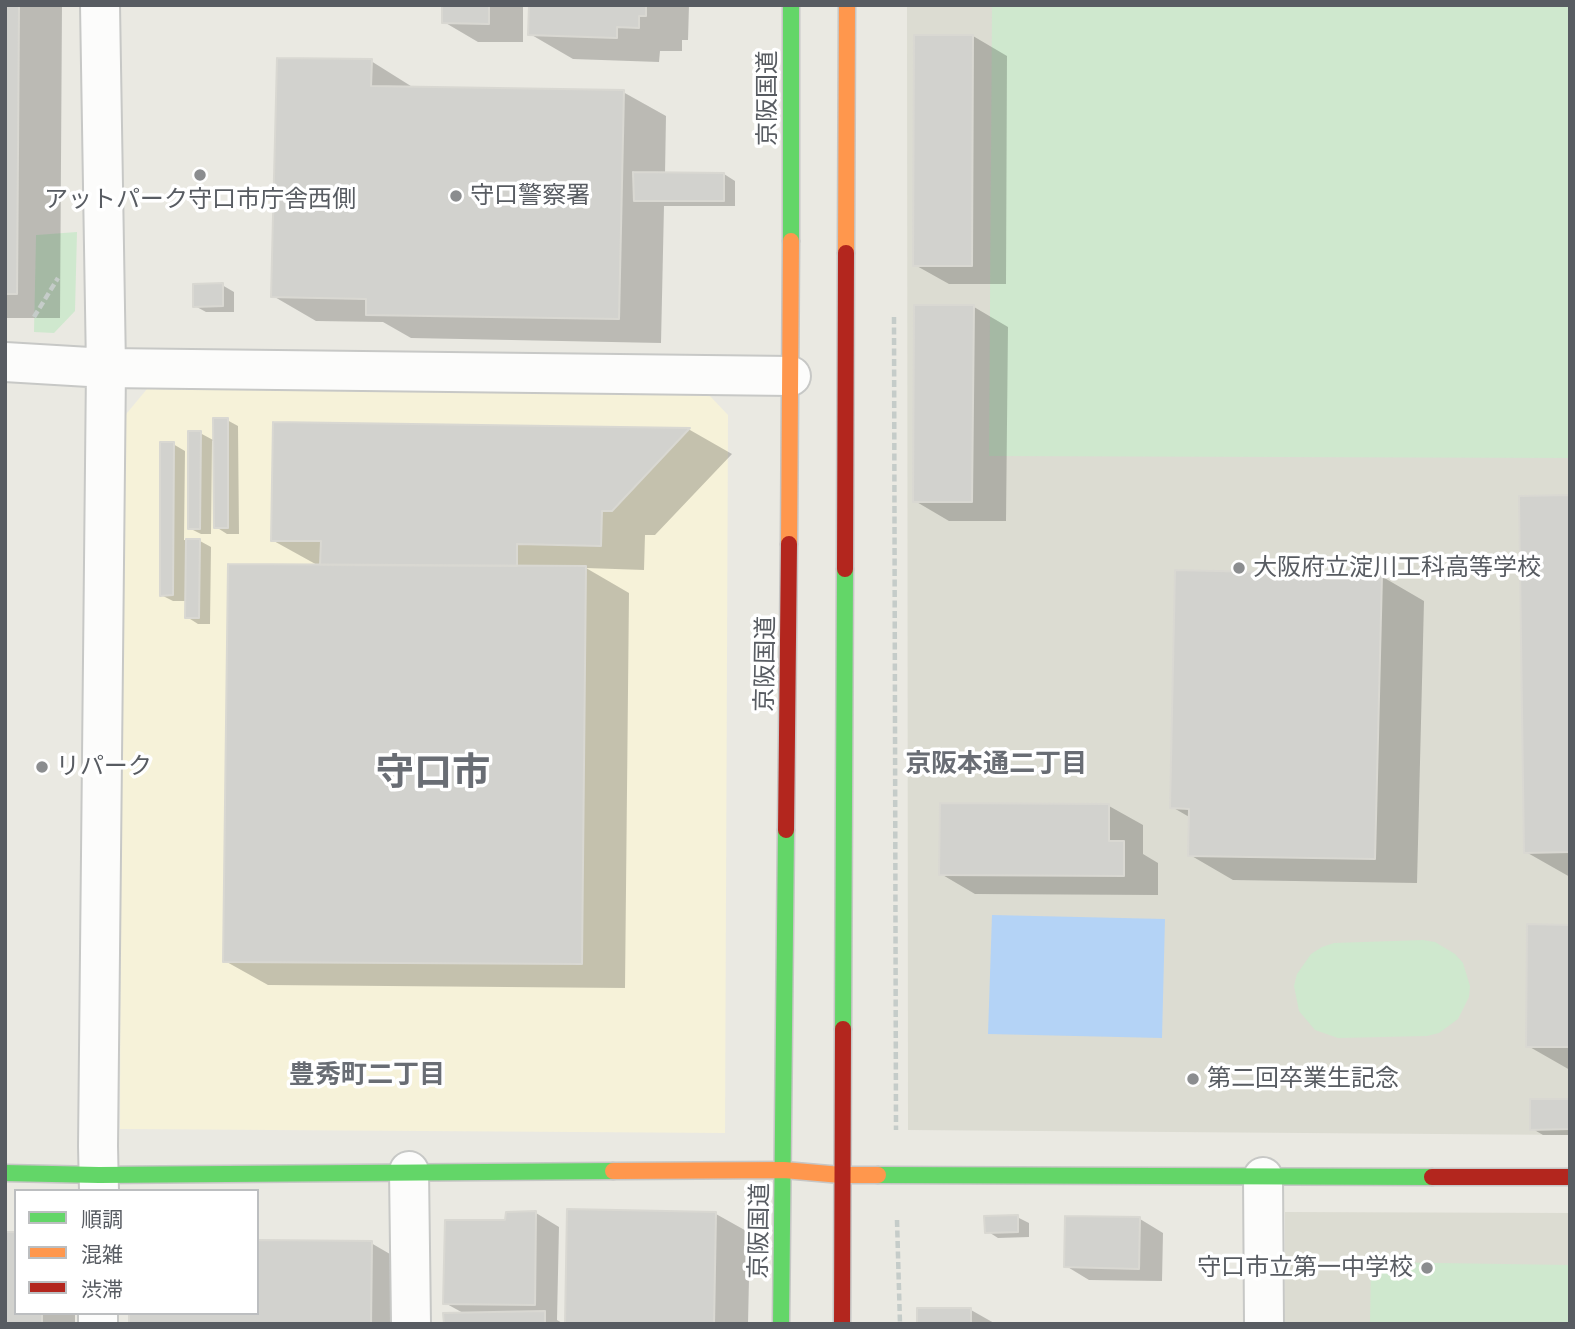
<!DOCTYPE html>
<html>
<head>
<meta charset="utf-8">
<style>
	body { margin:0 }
	#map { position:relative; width:1575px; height:1329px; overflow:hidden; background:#eae9e2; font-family:"PT Sans Narrow","Noto Sans JP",sans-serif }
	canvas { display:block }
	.frame { position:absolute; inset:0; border:7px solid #585c62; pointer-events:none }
	.legend { position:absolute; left:14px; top:1189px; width:245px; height:126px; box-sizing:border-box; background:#fff; border:2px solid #bcbec0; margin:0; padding:9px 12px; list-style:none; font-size:21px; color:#585c62 }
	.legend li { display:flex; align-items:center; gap:14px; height:35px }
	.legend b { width:35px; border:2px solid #bcbec0 }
</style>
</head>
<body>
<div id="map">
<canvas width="1575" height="1329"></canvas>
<div class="frame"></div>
<ul class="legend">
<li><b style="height:9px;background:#63d668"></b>順調</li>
<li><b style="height:9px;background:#ff974d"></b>混雑</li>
<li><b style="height:9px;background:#b3261e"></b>渋滞</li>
</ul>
</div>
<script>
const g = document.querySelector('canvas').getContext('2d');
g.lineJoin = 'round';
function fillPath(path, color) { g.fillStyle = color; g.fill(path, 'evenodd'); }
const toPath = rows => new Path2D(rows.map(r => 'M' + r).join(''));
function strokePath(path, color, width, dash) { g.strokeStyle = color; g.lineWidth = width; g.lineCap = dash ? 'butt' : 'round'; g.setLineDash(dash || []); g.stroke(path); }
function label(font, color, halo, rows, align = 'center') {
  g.font = font + ' "PT Sans Narrow","Noto Sans JP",sans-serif'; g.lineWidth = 7; g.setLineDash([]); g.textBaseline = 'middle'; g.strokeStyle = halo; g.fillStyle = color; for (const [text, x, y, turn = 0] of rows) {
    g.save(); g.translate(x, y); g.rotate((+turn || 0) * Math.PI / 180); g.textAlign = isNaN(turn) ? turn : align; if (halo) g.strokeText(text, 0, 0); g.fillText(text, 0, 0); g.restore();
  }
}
const commercial = toPath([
	[147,389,709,395,728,415,725,1133,120,1129,122,419]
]);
const education = toPath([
	[907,5,1570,5,1570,1135,908,1130],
	[1285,1212,1570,1213,1570,1324,1285,1324]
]);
const green = toPath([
	[992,5,1570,5,1570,458,989,456],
	[77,232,75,311,54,333,34,332,36,235],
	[1423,940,1435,942,1455,954,1463,963,1470,986,1469,997,1458,1019,1439,1033,1427,1036,1338,1038,1315,1030,1299,1011,1294,986,1297,974,1311,954,1322,947,1334,943],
	[1371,1262,1570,1265,1570,1324,1370,1324]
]);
const water = toPath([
	[992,915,1165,919,1162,1038,988,1034]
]);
const shadow = toPath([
	[5,5,62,5,60,318,5,318],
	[444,5,523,5,523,42,478,42,444,22],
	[531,5,689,5,688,40,682,40,682,51,660,51,659,62,573,59,530,34],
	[973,36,1007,56,1006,284,949,284,915,265],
	[371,61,414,88,623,92,666,116,665,174,724,174,735,181,735,206,664,206,661,343,411,338,383,322,316,321,273,296],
	[222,285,234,292,234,312,206,312,195,306],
	[974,307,1008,327,1006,521,949,521,915,501],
	[227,420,238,426,239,534,227,534,216,527],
	[275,423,690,430,732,454,655,535,645,535,644,570,586,568,629,593,625,988,268,985,225,961,319,566,272,540],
	[200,433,215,441,212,441,211,534,201,534,189,528],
	[173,444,185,451,184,540,200,541,211,547,210,624,198,624,187,617,187,601,173,601,161,595],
	[1570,497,1570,877,1526,852],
	[1381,576,1424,601,1417,883,1233,880,1190,855,1191,818,1172,807],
	[1109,806,1143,825,1143,854,1158,863,1158,895,975,894,941,874],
	[1570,926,1570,1070,1528,1046],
	[1570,1101,1570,1135,1543,1135,1531,1128],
	[536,1213,559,1227,557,1320,564,1324,445,1324,465,1314,445,1303,507,1222],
	[716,1214,750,1233,748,1324,567,1324],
	[1017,1217,1029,1223,1029,1237,998,1238,987,1231],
	[1140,1219,1163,1233,1162,1281,1089,1280,1066,1266],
	[371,1243,414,1268,414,1324,131,1324,257,1313],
	[971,1310,994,1323,918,1324],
	[16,1313,75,1313,75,1324,5,1324]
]);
const building = toPath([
	[5,5,19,5,17,294,5,294,5,5],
	[442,5,489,5,489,24,442,23,442,5],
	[529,5,646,5,646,16,639,16,639,28,617,27,617,38,528,35,529,5],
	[914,35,973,35,972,266,913,266,914,35],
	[277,58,372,59,371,86,624,90,619,319,366,315,366,299,271,297,277,58],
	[633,172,724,173,724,201,634,201,633,172],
	[223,283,223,306,193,307,193,284,223,283],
	[914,305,974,305,972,502,913,502,914,305],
	[213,418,228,418,228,528,214,528,213,418],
	[273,422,690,428,612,511,602,511,601,546,517,544,517,566,320,565,321,541,271,541,273,422],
	[188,431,201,431,200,529,188,529,188,431],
	[160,442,174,442,173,595,160,596,160,442],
	[1570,495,1570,852,1524,853,1519,496,1570,495],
	[186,539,200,539,199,618,185,618,186,539],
	[228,564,586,566,582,964,223,962,228,564],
	[1175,570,1382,575,1375,859,1188,856,1189,809,1170,808,1175,570],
	[940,803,1109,804,1109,841,1124,841,1124,876,939,875,940,803],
	[1527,924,1570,925,1570,1047,1526,1047,1527,924],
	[1530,1099,1570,1099,1570,1129,1530,1130,1530,1099],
	[567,1209,716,1212,714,1324,565,1324,567,1209],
	[536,1211,535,1305,443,1304,445,1220,505,1220,506,1212,536,1211],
	[1018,1215,1018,1232,985,1233,984,1216,1018,1215],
	[1065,1216,1140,1217,1139,1269,1064,1267,1065,1216],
	[5,1232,16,1232,16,1313,42,1313,42,1324,5,1324,5,1232],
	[257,1240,372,1241,371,1324,129,1324,129,1313,257,1313,257,1240],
	[917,1308,971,1308,971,1324,917,1324,917,1308],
	[545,1311,545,1324,444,1324,443,1313,545,1311]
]);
const path = toPath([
	[34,317,58,278],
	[894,317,896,1130],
	[897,1220,900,1324]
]);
const street = toPath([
	[5,362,106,368,791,376],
	[409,1171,411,1324],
	[1263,1177,1264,1324],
	[99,1191,98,1146,106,368,100,5],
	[98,1324,98,1313]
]);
const fast = toPath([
	[791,5,791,241],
	[843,1029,845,569],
	[5,1173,99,1175,613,1171],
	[878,1175,1432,1177],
	[781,1324,786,830]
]);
const slow = toPath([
	[846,253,847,5],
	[789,544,791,241],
	[613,1171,784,1170,841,1175,878,1175]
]);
const jam = toPath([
	[845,569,846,253],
	[786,830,789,544],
	[1432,1177,1570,1177],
	[842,1324,843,1029]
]);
const markers = [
	[200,175,7,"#8b8d8f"],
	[456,196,7,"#8b8d8f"],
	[1239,568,7,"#8b8d8f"],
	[42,767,7,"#8b8d8f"],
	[1193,1079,7,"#8b8d8f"],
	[1427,1268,7,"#8b8d8f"]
];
const streetNames = [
	["京阪国道",768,98,-90],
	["京阪国道",766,664,-89],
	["京阪国道",760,1231,-89]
];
const poiNames = [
	["守口警察署",470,196],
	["アットパーク守口市庁舎西側",200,200,"center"],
	["大阪府立淀川工科高等学校",1253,568],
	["リパーク",56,767],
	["第二回卒業生記念",1207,1079],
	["守口市立第一中学校",1413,1268,"right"]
];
const neighbourhoodNames = [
	["京阪本通二丁目",996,765],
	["豊秀町二丁目",367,1076]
];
const townNames = [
	["守口市",433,774]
];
fillPath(commercial, '#f6f2d9');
fillPath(education, '#dcdcd2');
fillPath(green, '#cfe8ce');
fillPath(water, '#b4d3f6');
fillPath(shadow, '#0003');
fillPath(building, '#d2d2ce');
strokePath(building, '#d9d8d2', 2);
strokePath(street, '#c7c8c6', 42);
strokePath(fast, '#c6c6c5', 19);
strokePath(slow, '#c6c6c5', 19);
strokePath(jam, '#c6c6c5', 19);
strokePath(path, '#c5ccc9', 4.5, [7, 3.5]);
strokePath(street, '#fcfcfb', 38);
strokePath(fast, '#63d668', 16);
strokePath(slow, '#ff974d', 16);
strokePath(jam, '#b3261e', 16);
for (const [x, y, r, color] of markers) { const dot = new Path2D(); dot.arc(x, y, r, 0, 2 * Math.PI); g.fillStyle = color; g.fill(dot); strokePath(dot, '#fff', 2.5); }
label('24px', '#585c62', '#fff', streetNames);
label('24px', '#585c62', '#fff', poiNames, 'left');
label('bold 26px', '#696d74', '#fff', neighbourhoodNames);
label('bold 38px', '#696d74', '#fff', townNames);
</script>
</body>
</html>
